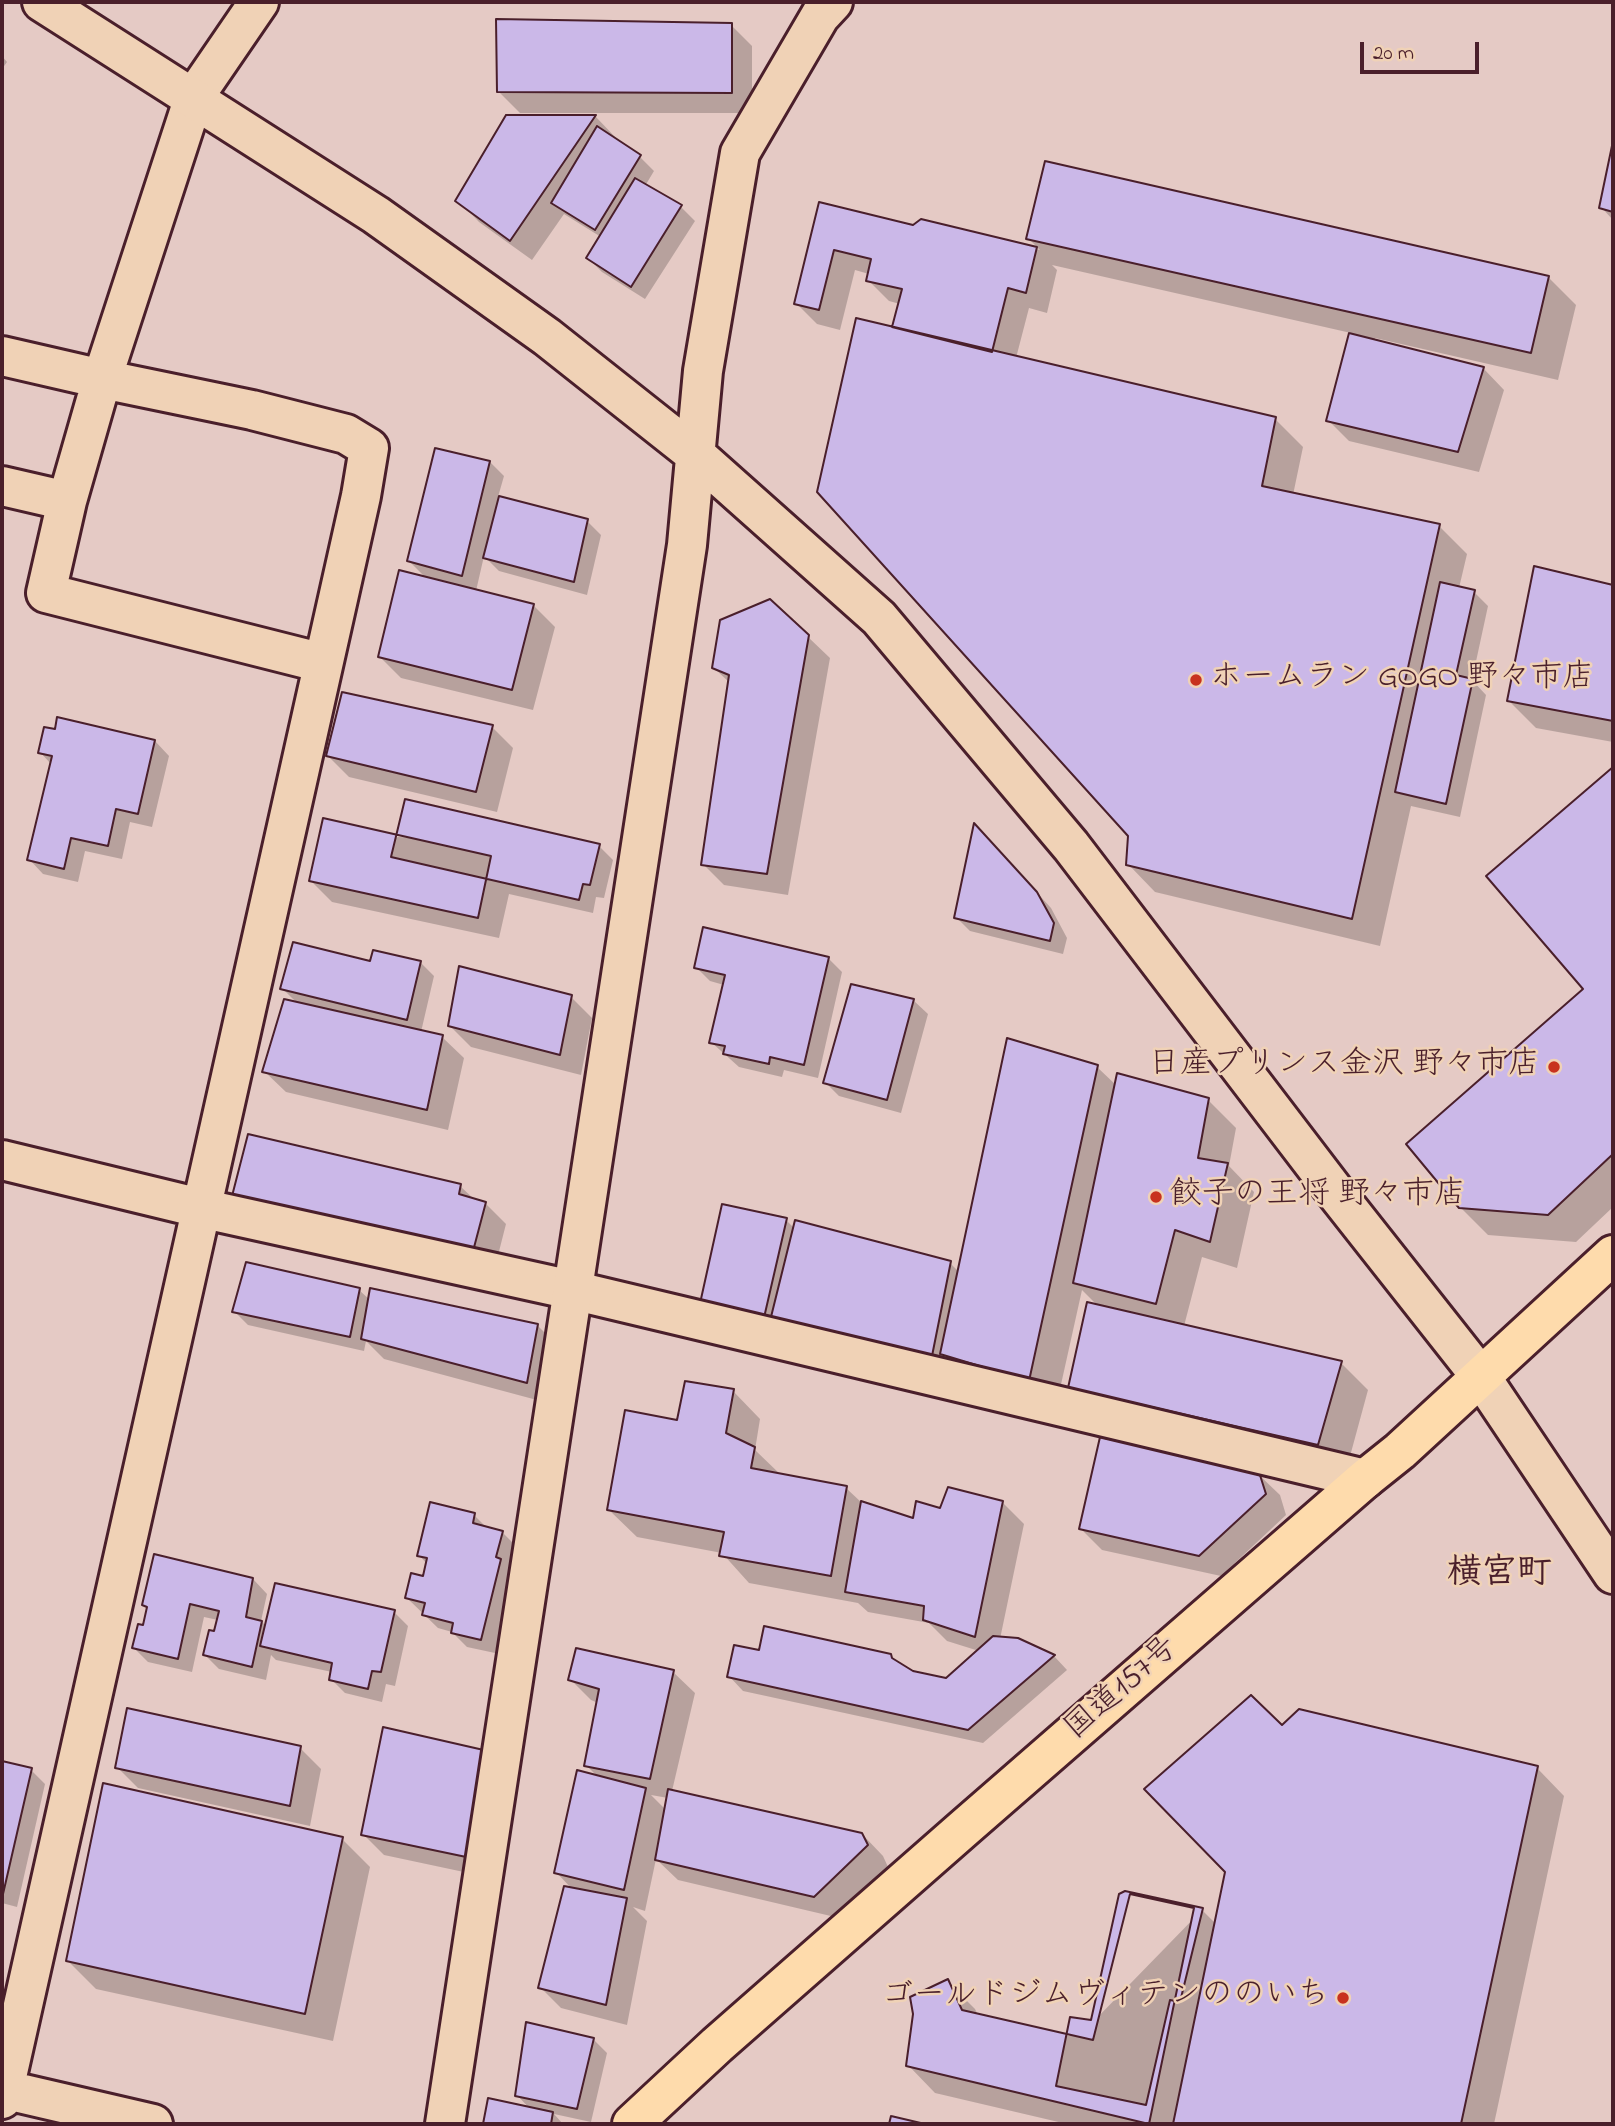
<!DOCTYPE html>
<html>
<head>
<meta charset="utf-8">
<style>
	body { margin:0 }
	#map { position:relative; width:1615px; height:2126px; overflow:hidden; background:#e5cac5; font-family:"Indie Flower",sans-serif }
	canvas { display:block }
	.frame { position:absolute; inset:0; border:4px solid #4a1f2b; pointer-events:none }
	.scale { position:absolute; left:1360px; top:42px; width:119px; height:32px; box-sizing:border-box; border:4px solid #4a1f2b; border-top:0; padding-left:9px; font-size:21px; line-height:24px; white-space:nowrap; color:#4a1f2b; -webkit-text-stroke:5px #f0d2b6; paint-order:stroke }
</style>
</head>
<body>
<div id="map">
<canvas width="1615" height="2126"></canvas>
<div class="frame"></div>
<div class="scale">20 m</div>
</div>
<script>
const g = document.querySelector('canvas').getContext('2d');
g.lineJoin = 'round';
function fillPath(path, color) { g.fillStyle = color; g.fill(path, 'evenodd'); }
const toPath = rows => new Path2D(rows.map(r => 'M' + r).join(''));
function strokePath(path, color, width, dash) { g.strokeStyle = color; g.lineWidth = width; g.lineCap = dash ? 'butt' : 'round'; g.setLineDash(dash || []); g.stroke(path); }
function label(font, color, halo, rows, align = 'center') {
  g.font = font + ' "Indie Flower","Klee One",sans-serif'; g.lineWidth = 5; g.setLineDash([]); g.textBaseline = 'middle'; g.strokeStyle = halo; g.fillStyle = color; for (const [text, x, y, turn = 0] of rows) {
    g.save(); g.translate(x, y); g.rotate((+turn || 0) * Math.PI / 180); g.textAlign = isNaN(turn) ? turn : align; if (halo) g.strokeText(text, 0, 0); g.fillText(text, 0, 0); g.restore();
  }
}
const shadow = toPath([
	[731,25,752,46,752,113,520,113,499,92],
	[2,56,7,62,2,69],
	[507,116,596,117,616,138,615,140,640,157,654,171,645,186,681,207,695,221,645,299,602,272,588,258,601,237,564,214,532,260,479,222,458,200],
	[1613,149,1613,220,1601,207],
	[820,204,914,227,921,221,1040,250,1028,238,1548,277,1576,305,1558,380,1375,338,1375,341,1483,368,1504,390,1479,472,1349,441,1328,420,1351,333,1052,265,1057,270,1047,313,1029,308,1016,358,1275,419,1303,447,1293,495,1439,526,1467,554,1459,588,1474,592,1488,606,1472,680,1486,695,1460,817,1411,806,1380,946,1155,892,1128,864,1130,836,894,329,900,304,889,301,868,280,869,274,855,270,840,330,817,324,796,303],
	[490,462,504,476,498,497,587,521,601,535,587,595,499,571,484,556,476,591,533,605,555,627,533,710,401,678,380,657,427,579,409,561],
	[1535,568,1613,587,1613,742,1536,728,1509,701],
	[808,637,830,658,788,895,724,885,703,864,730,683,714,668],
	[492,727,513,748,497,812,349,777,328,756],
	[155,741,169,756,152,827,130,822,122,859,85,851,78,882,43,874,29,859,51,764,40,752],
	[1613,769,1613,1207,1576,1242,1488,1235,1460,1207,1585,990,1489,877],
	[398,837,599,846,613,860,604,898,596,897,593,913,509,894,499,938,332,902,311,881],
	[988,839,1051,908,1067,938,1063,954,970,931,956,917],
	[828,958,842,972,818,1078,784,1070,782,1077,739,1067,711,1042,724,985,710,981,696,967],
	[420,962,434,976,421,1032,442,1037,464,1058,448,1130,286,1092,264,1071,297,1003,282,988,371,963],
	[571,997,592,1018,581,1075,471,1047,450,1026],
	[913,1000,928,1014,901,1113,839,1096,825,1082],
	[1097,1067,1117,1086,1208,1100,1236,1128,1229,1166,1254,1192,1237,1268,1202,1257,1184,1326,1341,1363,1368,1390,1346,1471,1098,1415,1070,1388,1099,1307,1082,1290,1056,1407,722,1329,786,1220,795,1229,950,1263,959,1272],
	[460,1186,475,1200,485,1203,506,1224,493,1275,254,1220],
	[359,1290,370,1300,537,1325,558,1346,548,1403,384,1359,366,1341,364,1351,248,1325,234,1311],
	[733,1391,760,1419,755,1450,781,1475,846,1488,862,1503,915,1520,941,1510,1003,1503,1024,1524,1000,1639,1017,1640,1054,1656,1067,1670,983,1743,743,1691,729,1676,760,1652,890,1656,912,1673,947,1680,979,1651,947,1641,929,1623,868,1612,858,1603,749,1583,722,1553,637,1537,609,1510,679,1422],
	[1258,1474,1280,1495,1286,1515,1221,1576,1102,1550,1081,1529],
	[474,1515,487,1528,502,1532,516,1546,510,1570,514,1574,495,1653,467,1647,452,1632,438,1628,407,1598,424,1578,427,1564,419,1555],
	[253,1579,267,1594,261,1621,267,1627,394,1612,408,1626,395,1686,386,1684,382,1702,345,1693,331,1679,332,1672,276,1660,271,1655,266,1680,219,1669,205,1655,218,1620,204,1617,192,1672,148,1662,134,1648,145,1627,149,1609,144,1605],
	[673,1672,695,1693,672,1791,862,1834,883,1856,888,1867,835,1917,678,1880,656,1859,645,1911,633,1907,647,1921,627,2025,561,2008,540,1987,573,1890,556,1872,599,1778,586,1765,598,1703,591,1700,570,1679],
	[651,1795,668,1798,666,1810],
	[1282,1727,1537,1768,1564,1796,1494,2124,1067,2124,935,2093,908,2065,947,1981,975,2009,978,2015,1069,2036,1092,2023,1202,1910,1216,1924],
	[385,1729,492,1878,384,1855,363,1834],
	[300,1748,321,1769,310,1826,138,1788,117,1767],
	[2,1763,31,1770,45,1784,17,1907,2,1903],
	[342,1839,370,1867,333,2041,96,1989,68,1961],
	[593,2039,607,2053,591,2122,554,2114,563,2124,485,2124,489,2100,530,2109,517,2095]
]);
const building = toPath([
	[496,19,732,23,732,93,497,92,496,19],
	[506,115,596,115,510,241,455,201,506,115],
	[597,126,641,155,595,230,551,203,597,126],
	[1613,141,1613,212,1599,208,1613,141],
	[1045,161,1549,276,1531,353,1026,239,1045,161],
	[635,178,682,205,631,287,586,258,635,178],
	[819,202,913,225,921,219,1037,247,1026,293,1008,288,992,352,892,327,902,289,866,281,871,259,834,250,819,310,794,304,819,202],
	[856,318,1276,417,1262,486,1440,524,1352,919,1126,865,1128,836,817,492,856,318],
	[1349,333,1484,367,1458,452,1326,421,1349,333],
	[435,448,490,461,462,576,407,561,435,448],
	[499,496,588,519,574,582,483,558,499,496],
	[1534,566,1613,585,1613,721,1507,701,1534,566],
	[399,570,534,604,512,690,378,657,399,570],
	[1440,582,1475,590,1456,675,1473,679,1446,804,1395,792,1440,582],
	[770,599,809,635,767,874,701,865,729,675,712,668,720,620,770,599],
	[342,692,493,725,476,792,326,756,342,692],
	[57,717,155,740,138,814,116,809,108,846,71,838,64,869,27,860,52,756,38,753,44,727,55,729,57,717],
	[1613,767,1613,1154,1548,1215,1459,1208,1406,1144,1583,989,1486,876,1613,767],
	[405,799,600,844,590,885,583,884,579,900,391,857,405,799],
	[323,818,491,856,478,918,309,881,323,818],
	[974,823,1037,892,1054,923,1050,941,954,918,974,823],
	[703,927,829,957,804,1065,770,1057,769,1064,723,1054,725,1046,709,1043,725,975,694,968,703,927],
	[293,942,370,961,373,950,421,961,407,1020,280,989,293,942],
	[459,966,572,995,560,1055,448,1026,459,966],
	[851,984,914,999,887,1100,823,1083,851,984],
	[284,999,443,1035,427,1110,262,1072,284,999],
	[1007,1038,1098,1065,1029,1381,940,1354,1007,1038],
	[1117,1073,1209,1098,1198,1158,1228,1163,1210,1242,1175,1230,1156,1304,1073,1283,1117,1073],
	[248,1134,461,1184,459,1194,486,1202,472,1255,231,1200,248,1134],
	[722,1204,787,1218,763,1322,699,1308,722,1204],
	[795,1220,951,1261,931,1361,769,1325,795,1220],
	[246,1262,360,1288,350,1337,232,1312,246,1262],
	[370,1288,538,1324,527,1383,361,1339,370,1288],
	[1087,1302,1342,1361,1318,1445,1068,1388,1087,1302],
	[685,1381,734,1389,726,1433,755,1447,751,1468,847,1486,831,1576,719,1556,724,1532,607,1510,625,1410,677,1420,685,1381],
	[1100,1437,1259,1472,1266,1494,1199,1556,1079,1529,1100,1437],
	[948,1487,1003,1501,975,1637,923,1620,924,1606,845,1592,861,1501,913,1518,916,1501,940,1508,948,1487],
	[430,1502,475,1513,473,1523,503,1531,496,1557,501,1559,481,1640,451,1633,453,1623,422,1615,425,1603,405,1598,411,1573,423,1576,427,1558,417,1556,430,1502],
	[154,1554,253,1578,246,1617,262,1621,252,1667,203,1655,209,1630,214,1631,219,1611,190,1604,178,1659,132,1648,138,1624,143,1625,147,1607,142,1605,154,1554],
	[275,1583,395,1610,381,1672,372,1671,368,1689,329,1680,332,1663,260,1646,275,1583],
	[764,1626,891,1654,892,1658,913,1671,946,1678,993,1636,1018,1638,1055,1655,968,1730,727,1677,734,1645,759,1650,764,1626],
	[576,1648,674,1670,650,1779,584,1766,599,1689,568,1680,576,1648],
	[1251,1695,1282,1725,1299,1709,1538,1766,1461,2124,1173,2124,1225,1872,1144,1789,1251,1695],
	[127,1708,301,1746,290,1806,115,1768,127,1708],
	[383,1727,488,1751,471,1858,361,1835,383,1727],
	[2,1761,32,1768,3,1894,2,1893,2,1761],
	[577,1770,646,1788,624,1890,554,1873,577,1770],
	[103,1783,343,1837,305,2014,66,1961,103,1783],
	[668,1789,862,1833,868,1845,814,1897,655,1860,668,1789],
	[564,1886,627,1898,606,2005,538,1988,564,1886],
	[1125,1891,1203,1908,1180,2002,1170,2000,1146,2105,1056,2086,1070,2017,1091,2020,1119,1894,1125,1891],
	[1130,1894,1194,1908,1149,2124,906,2066,913,2014,910,1997,948,1979,962,2010,1093,2040,1130,1894],
	[526,2022,594,2038,577,2109,515,2096,526,2022],
	[488,2098,553,2112,551,2124,483,2124,488,2098],
	[891,2116,925,2124,889,2124,891,2116]
]);
const street = toPath([
	[2,356,102,379,67,501,2,486],
	[67,501,46,593,323,663],
	[2,1160,200,1208,572,1290,1365,1479],
	[2,2089,153,2124],
	[2,2099,361,496,369,448,346,434,252,410,102,379,194,97,259,2]
]);
const secondary = toPath([
	[42,2,376,215,547,337,696,455,879,618,1071,846,1339,1197,1481,1377,1613,1574],
	[445,2124,687,545,703,371,740,153,820,16,833,2]
]);
const highway = toPath([
	[632,2124,717,2045,963,1829,1365,1479,1400,1451,1613,1255]
]);
const markers = [
	[1196,680,7,"#c8321e"],
	[1554,1067,7,"#c8321e"],
	[1156,1197,7,"#c8321e"],
	[1343,1998,7,"#c8321e"]
];
const poiNames = [
	["ホームラン GOGO 野々市店",1210,680],
	["日産プリンス金沢 野々市店",1540,1067,"right"],
	["餃子の王将 野々市店",1170,1197],
	["ゴールドジムヴィテンののいち",1329,1998,"right"]
];
const streetNames = [
	["国道157号",1123,1690,-41]
];
const quarterNames = [
	["横宮町",1499,1576]
];
fillPath(shadow, '#0003');
fillPath(building, '#cbb8e8');
strokePath(building, '#4a1f2b', 2);
strokePath(street, '#4a1f2b', 44);
strokePath(secondary, '#4a1f2b', 44);
strokePath(highway, '#4a1f2b', 44);
strokePath(street, '#f0d2b6', 38);
strokePath(secondary, '#f0d2b6', 38);
strokePath(highway, '#fedbac', 38);
for (const [x, y, r, color] of markers) { const dot = new Path2D(); dot.arc(x, y, r, 0, 2 * Math.PI); g.fillStyle = color; g.fill(dot); strokePath(dot, '#f0d2b6', 2.5); }
label('32px', '#4a1f2b', '#f0d2b6', poiNames, 'left');
label('32px', '#4a1f2b', '#f0d2b6', streetNames);
label('bold 35px', '#4a1f2b', '#f0d2b6', quarterNames);
</script>
</body>
</html>
